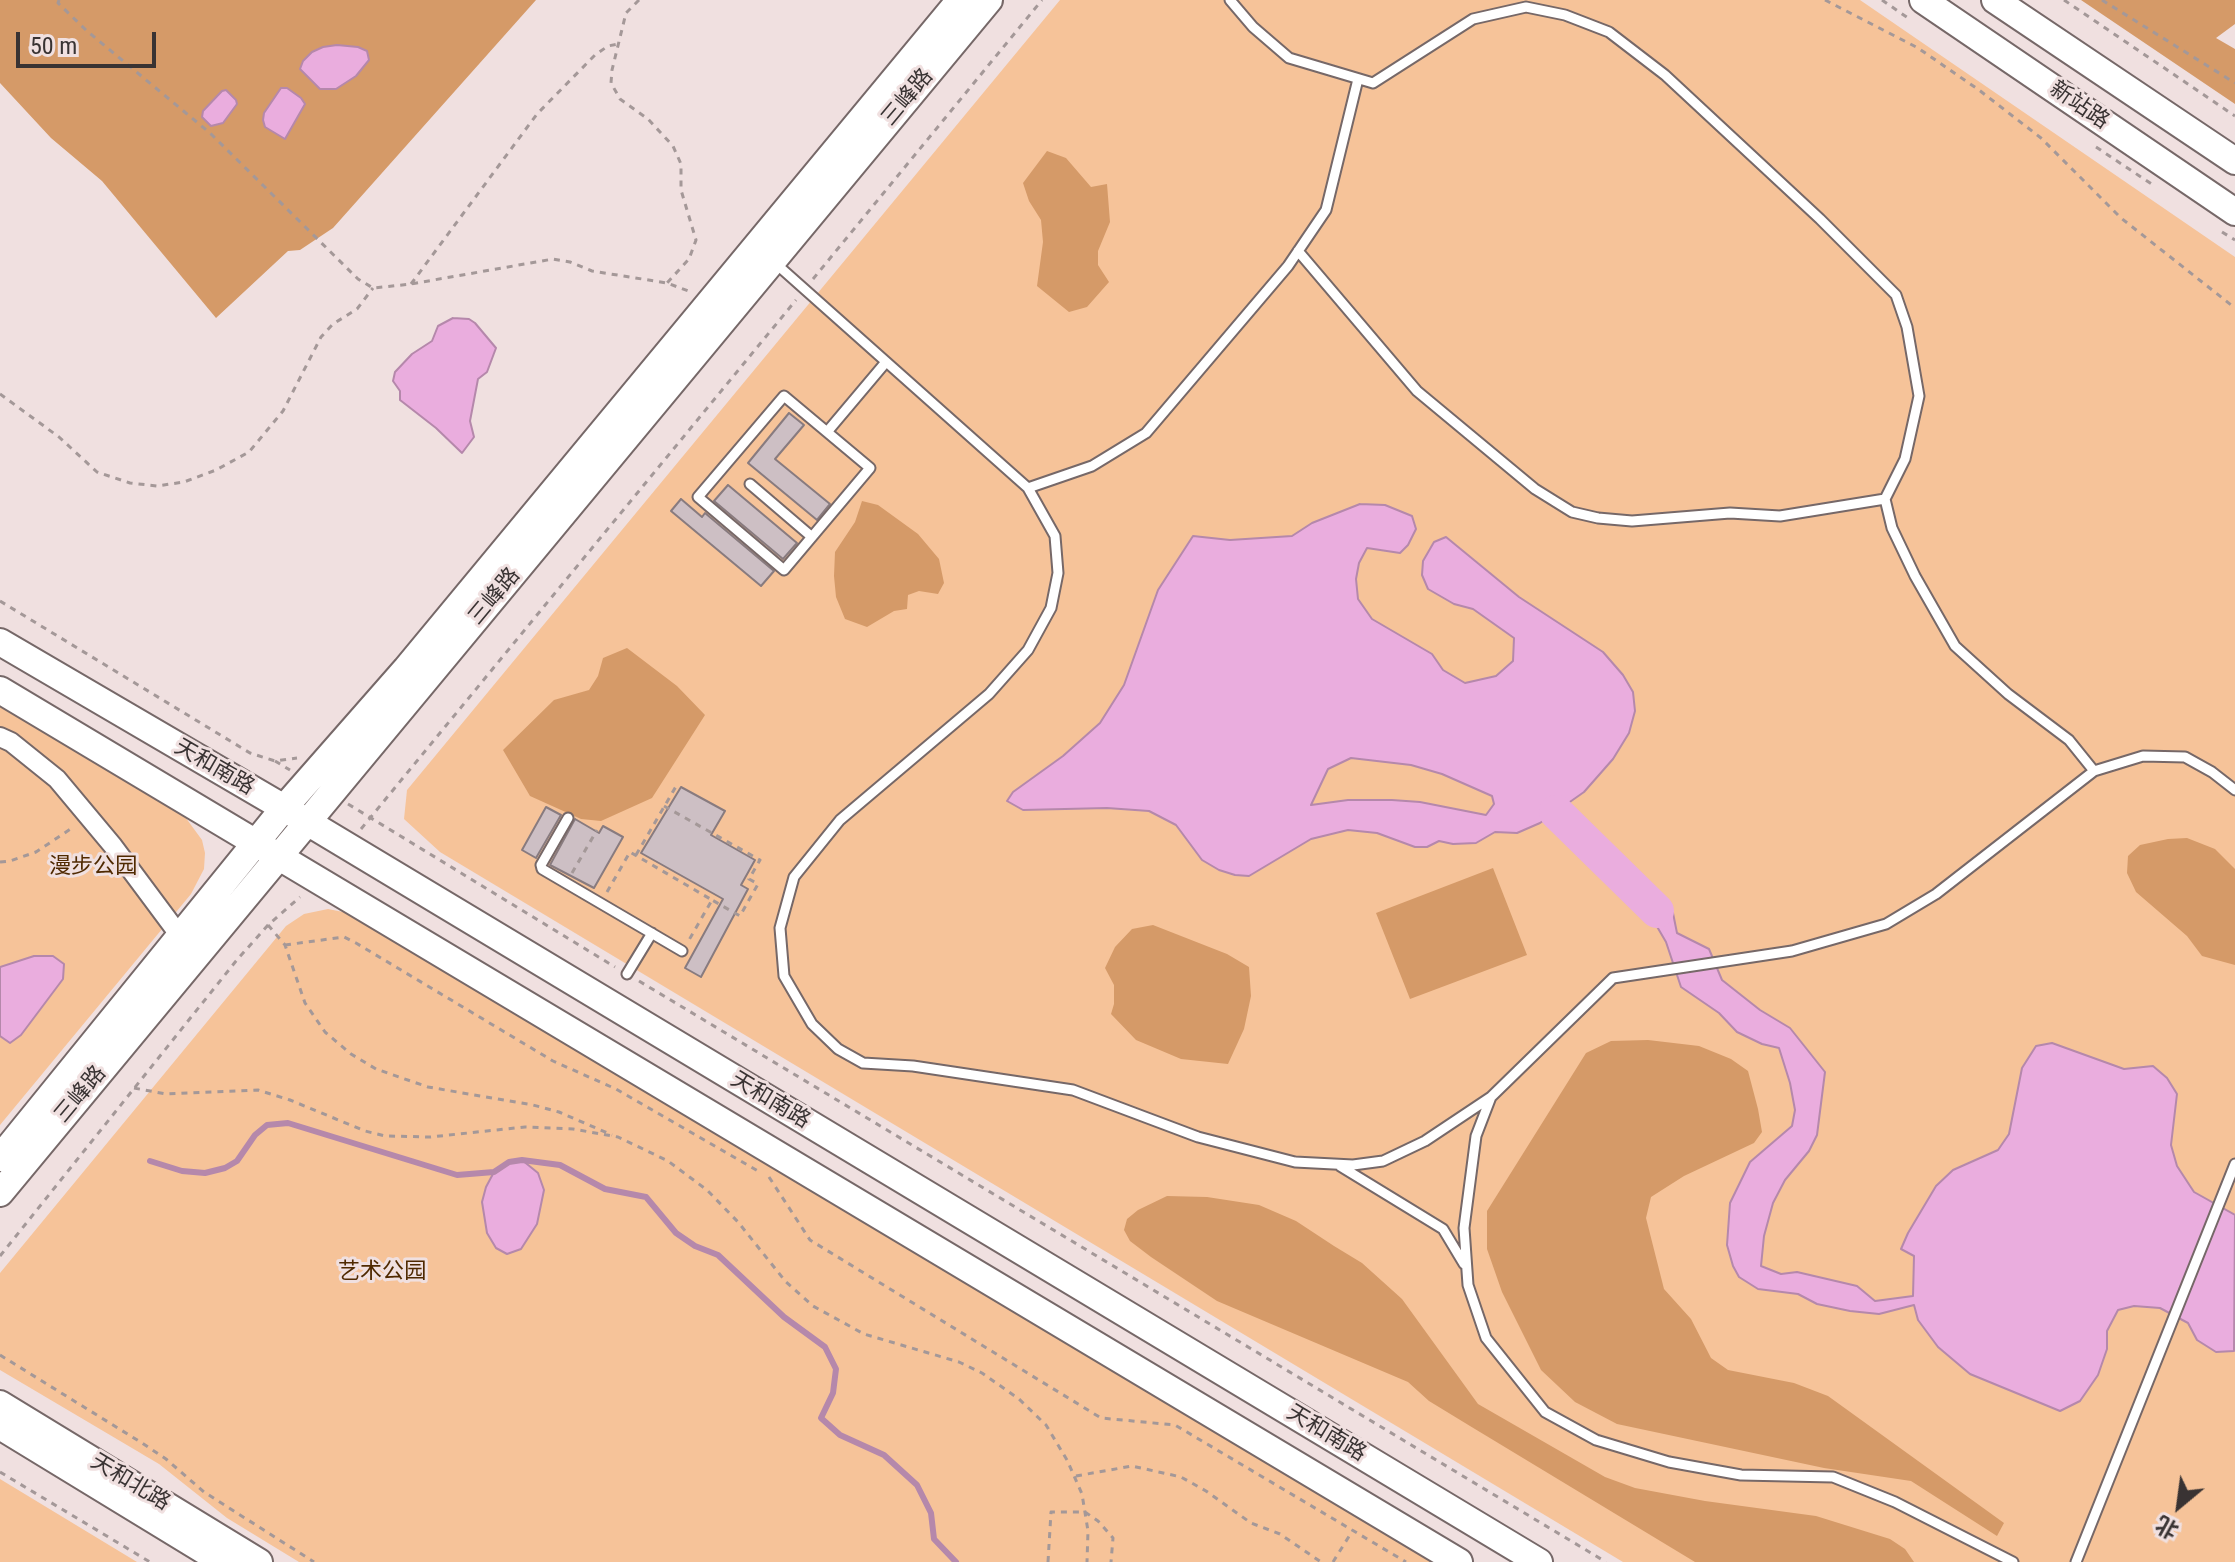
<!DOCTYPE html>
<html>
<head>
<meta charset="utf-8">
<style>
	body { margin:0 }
	#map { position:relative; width:2235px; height:1562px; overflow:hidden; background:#f0e0e0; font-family:"Roboto Condensed","Noto Sans SC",sans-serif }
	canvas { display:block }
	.north { position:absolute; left:2139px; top:1466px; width:80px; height:80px; -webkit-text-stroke:6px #f0e0e0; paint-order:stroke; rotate:209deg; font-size:22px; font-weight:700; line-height:32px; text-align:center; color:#393333 }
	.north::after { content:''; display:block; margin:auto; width:28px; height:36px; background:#393333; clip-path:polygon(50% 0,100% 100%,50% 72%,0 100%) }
	.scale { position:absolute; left:16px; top:32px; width:140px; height:36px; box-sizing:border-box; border:4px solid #393333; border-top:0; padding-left:10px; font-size:24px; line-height:28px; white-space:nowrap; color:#393333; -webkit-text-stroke:6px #f0e0e0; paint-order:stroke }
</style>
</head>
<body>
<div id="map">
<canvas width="2235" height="1562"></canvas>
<div class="north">北</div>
<div class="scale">50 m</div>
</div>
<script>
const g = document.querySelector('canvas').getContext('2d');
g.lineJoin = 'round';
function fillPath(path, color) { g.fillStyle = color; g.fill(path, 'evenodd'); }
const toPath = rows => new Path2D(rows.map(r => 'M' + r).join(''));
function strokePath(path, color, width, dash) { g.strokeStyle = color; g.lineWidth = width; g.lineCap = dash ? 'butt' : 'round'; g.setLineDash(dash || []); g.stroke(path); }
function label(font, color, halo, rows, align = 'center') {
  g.font = font + ' "Roboto Condensed","Noto Sans SC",sans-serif'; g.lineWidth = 6; g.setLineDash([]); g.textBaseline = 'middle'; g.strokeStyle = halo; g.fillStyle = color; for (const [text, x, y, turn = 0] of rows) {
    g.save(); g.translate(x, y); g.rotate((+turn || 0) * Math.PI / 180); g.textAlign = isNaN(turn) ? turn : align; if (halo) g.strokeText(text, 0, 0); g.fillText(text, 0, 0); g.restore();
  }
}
const green = toPath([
	[1060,0,1860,0,2235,257,2235,1562,1623,1562,440,852,404,819,407,790],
	[0,703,183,814,202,840,205,853,204,869,191,894,0,1125],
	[328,909,348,913,560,1041,622,1067,1448,1562,299,1562,227,1518,159,1464,0,1370,0,1273,286,926,304,914],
	[0,1479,137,1562,0,1562]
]);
const forest = toPath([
	[0,0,536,0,333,228,300,250,288,251,216,318,102,181,51,138,0,83],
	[2081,0,2235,0,2235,24,2216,38,2235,49,2235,104],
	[1047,151,1066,158,1091,187,1107,184,1110,222,1098,251,1098,265,1109,282,1087,307,1069,312,1037,286,1043,242,1041,220,1029,201,1023,183],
	[862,501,878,505,918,534,939,559,944,583,938,594,919,591,908,595,907,609,894,611,867,627,845,619,836,597,834,576,835,552,855,522],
	[627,648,677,686,705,715,652,798,601,821,581,819,530,796,503,750,554,700,589,690,598,676,603,658],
	[2187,838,2215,849,2235,869,2235,965,2202,956,2187,936,2136,892,2127,873,2128,856,2140,845,2168,839],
	[1493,868,1527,955,1410,999,1376,913],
	[1153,925,1227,954,1249,967,1251,996,1244,1029,1228,1064,1181,1059,1136,1040,1111,1014,1114,1004,1114,985,1105,968,1115,947,1132,929],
	[1648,1040,1699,1046,1731,1059,1748,1071,1758,1109,1762,1132,1754,1143,1684,1176,1651,1197,1646,1218,1664,1289,1691,1319,1711,1358,1728,1370,1794,1383,1828,1396,2004,1523,1997,1536,1911,1481,1824,1468,1617,1424,1575,1402,1541,1370,1502,1292,1487,1249,1487,1211,1586,1053,1611,1041],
	[1167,1196,1207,1197,1259,1205,1296,1221,1334,1246,1362,1263,1402,1299,1478,1404,1605,1477,1635,1488,1705,1501,1816,1516,1890,1539,1905,1549,1914,1562,1695,1562,1470,1426,1429,1401,1408,1382,1217,1301,1151,1257,1130,1241,1124,1230,1127,1219,1138,1210]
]);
const water = toPath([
	[337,45,358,47,367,51,369,60,356,76,336,89,320,89,300,69,303,61,312,52,323,47,337,45],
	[281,88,287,88,301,98,305,104,285,139,265,127,263,120,264,113,281,88],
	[226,90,236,100,237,104,223,123,211,126,202,117,203,111,222,91,226,90],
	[453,318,469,319,475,323,496,348,487,372,478,379,470,421,474,437,462,453,436,428,400,400,400,391,393,381,395,372,412,354,432,341,438,326,453,318],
	[1360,504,1385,505,1412,516,1416,529,1408,545,1400,553,1367,548,1359,563,1356,579,1358,599,1372,619,1432,654,1443,670,1465,683,1496,676,1513,661,1514,638,1473,609,1454,604,1428,589,1422,575,1423,561,1434,542,1446,537,1519,597,1603,652,1623,675,1633,692,1635,711,1629,733,1613,759,1584,792,1540,823,1517,833,1495,832,1476,843,1453,844,1439,841,1427,847,1415,847,1377,833,1348,830,1311,839,1249,876,1235,875,1219,870,1202,860,1176,825,1149,811,1107,808,1023,810,1007,801,1013,792,1063,756,1100,723,1124,685,1158,590,1193,536,1230,540,1292,536,1312,523,1360,504],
	[1351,758,1411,765,1442,774,1492,796,1494,804,1486,815,1420,802,1392,800,1348,800,1311,805,1328,769,1351,758],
	[1662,905,1673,913,1677,933,1709,949,1722,980,1760,1010,1790,1028,1825,1072,1817,1135,1809,1151,1785,1180,1773,1203,1764,1236,1761,1266,1781,1274,1797,1272,1857,1286,1875,1301,1913,1296,1914,1256,1901,1249,1908,1233,1936,1186,1953,1170,1998,1150,2009,1134,2022,1068,2036,1046,2052,1043,2124,1069,2153,1066,2167,1078,2177,1094,2171,1145,2177,1166,2194,1192,2235,1215,2234,1351,2216,1352,2197,1340,2188,1323,2160,1308,2134,1306,2118,1310,2107,1331,2107,1349,2098,1375,2080,1401,2060,1411,1970,1374,1938,1347,1918,1320,1914,1305,1879,1314,1850,1311,1817,1304,1798,1294,1758,1289,1739,1277,1733,1266,1727,1245,1730,1203,1750,1162,1792,1126,1795,1110,1790,1083,1779,1048,1762,1044,1737,1032,1719,1013,1681,987,1666,942,1652,918,1662,905],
	[34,956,53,956,64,964,63,979,21,1035,10,1043,0,1036,0,967,34,956],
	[522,1160,538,1173,544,1190,537,1224,521,1249,507,1254,496,1248,487,1233,482,1202,486,1187,494,1172,509,1162,522,1160]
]);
const stream = toPath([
	[150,1161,182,1171,205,1173,225,1168,237,1161,255,1135,267,1125,288,1123,457,1175,494,1172,509,1162,522,1160,560,1165,605,1189,646,1197,676,1233,695,1246,718,1255,784,1317,825,1347,836,1369,833,1393,821,1418,840,1435,884,1455,917,1485,931,1513,934,1539,956,1562]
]);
const river = toPath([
	[1556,812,1657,911]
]);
const building = toPath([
	[789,413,804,425,775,459,830,504,817,520,748,463,789,413],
	[728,485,797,543,783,559,714,501,728,485],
	[681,499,702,517,705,513,774,571,761,586,671,511,681,499],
	[681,787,725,811,711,835,755,860,741,885,748,889,701,977,685,968,723,899,641,853,681,787],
	[546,807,561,815,536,858,522,850,546,807],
	[575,819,599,833,603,826,623,837,594,888,550,865,575,819]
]);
const path = toPath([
	[59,0,58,3,87,31,210,133,358,279,373,288,411,284,553,259,570,262,592,271,667,283,691,292],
	[639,0,626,13,612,70,611,83,620,99,648,119,673,146,681,164,681,190,696,240,689,259,667,283],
	[1825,0,1918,48,1979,90,2041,138,2121,218,2235,308],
	[1882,0,1908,18],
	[2064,0,2235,116],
	[2102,0,2235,83],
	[2096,147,2153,185],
	[2222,232,2235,240],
	[813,279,1042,0],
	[411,284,537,114,595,55,608,46,618,44],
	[0,394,59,437,97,472,130,483,157,486,184,482,216,470,249,452,283,411,321,337,333,324,357,309,373,288],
	[0,601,250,753,275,761,297,758],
	[275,761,290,770],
	[348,804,615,967],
	[664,806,760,860,749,879,758,884,740,916,712,900],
	[361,829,796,300],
	[636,855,678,783],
	[0,862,10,861,36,852,72,828],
	[572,873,597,830],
	[607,892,630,852,712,900,689,940],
	[268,925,285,945,305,1003,325,1032,351,1054,376,1069,428,1087,533,1105,559,1112,612,1135],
	[285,945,344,937,356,943,553,1061,616,1089,758,1171],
	[639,981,1606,1562],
	[134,1088,166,1094,258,1090,290,1100,365,1131,385,1136,430,1137,525,1127,573,1129,618,1137,668,1161,707,1190,738,1222,786,1282,813,1306,864,1334,959,1362,982,1373,1019,1399,1046,1425,1067,1460,1082,1494,1088,1531,1087,1562],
	[769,1177,810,1240,1101,1418,1175,1425,1406,1562],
	[0,1256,236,961,268,925,300,897],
	[0,1355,142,1443,166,1459,204,1492,314,1562],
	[0,1472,150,1562],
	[1076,1476,1132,1466,1181,1477,1206,1491,1251,1523,1280,1534,1321,1562],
	[1048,1562,1051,1512,1085,1512,1098,1521,1113,1538,1111,1562],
	[1333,1562,1353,1530]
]);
const lane = toPath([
	[1230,0,1253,27,1289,58,1373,83,1473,19,1526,7,1565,15,1609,32,1665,75,1820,219,1896,295,1907,327,1919,396,1905,459,1885,499,1892,528,1915,576,1955,646,2008,694,2069,740,2094,771],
	[1298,251,1417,391,1535,489,1572,512,1598,518,1632,521,1730,513,1780,516,1885,499],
	[774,262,1028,488,1055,536,1058,573,1051,608,1028,650,989,694,840,820,794,877,780,928,784,976,812,1024,838,1049,863,1063,913,1066,1073,1090,1198,1137,1295,1162,1353,1165,1383,1161,1425,1141,1491,1097],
	[827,432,870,468,784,570,698,497,784,396,827,432,886,362],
	[750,484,812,537],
	[1028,488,1092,466,1146,433,1288,266,1326,210,1358,79],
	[568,818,541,865,542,869,682,951],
	[627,974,652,933],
	[1340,1166,1443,1229,1464,1264],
	[2013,1562,1895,1502,1833,1477,1741,1475,1669,1462,1596,1440,1545,1412,1486,1338,1468,1285,1464,1228,1476,1136,1491,1097,1613,978,1792,951,1886,924,1936,894,2094,771,2143,756,2185,757,2212,772,2235,790],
	[2076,1562,2235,1164]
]);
const street = toPath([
	[0,737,11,742,57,779,113,846,180,936]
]);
const secondary = toPath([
	[1923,0,2235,212],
	[1995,0,2235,161],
	[0,642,284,808,1539,1562],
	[0,690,1459,1562],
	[0,1158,284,808,406,669,960,0],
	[0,1193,989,0],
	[0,1404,259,1562],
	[0,1426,223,1562]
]);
const streetNames = [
	["三峰路",908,98,-50],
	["新站路",2079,106,34],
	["三峰路",495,597,-50],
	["天和南路",214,768,30],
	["三峰路",81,1095,-50],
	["天和南路",770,1101,31],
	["天和南路",1326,1434,31],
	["天和北路",130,1483,31]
];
const parkNames = [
	["漫步公园",93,867],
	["艺术公园",382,1272]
];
fillPath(green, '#f6c399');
fillPath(forest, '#d59a68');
fillPath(water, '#eaadde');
strokePath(water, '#b588ab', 2);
strokePath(stream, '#b588ab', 6);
strokePath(river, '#eaadde', 34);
fillPath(building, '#cdbfc4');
strokePath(building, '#887b7f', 2);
strokePath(lane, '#766868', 13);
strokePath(street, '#766868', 22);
strokePath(secondary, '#766868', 30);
strokePath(path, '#a49898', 3, [6, 6]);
strokePath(lane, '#fff', 9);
strokePath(street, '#fff', 18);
strokePath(secondary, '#fff', 26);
label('22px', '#393333', '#f0e0e0', streetNames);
label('22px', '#4f2900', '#f0e0e0', parkNames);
</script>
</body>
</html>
